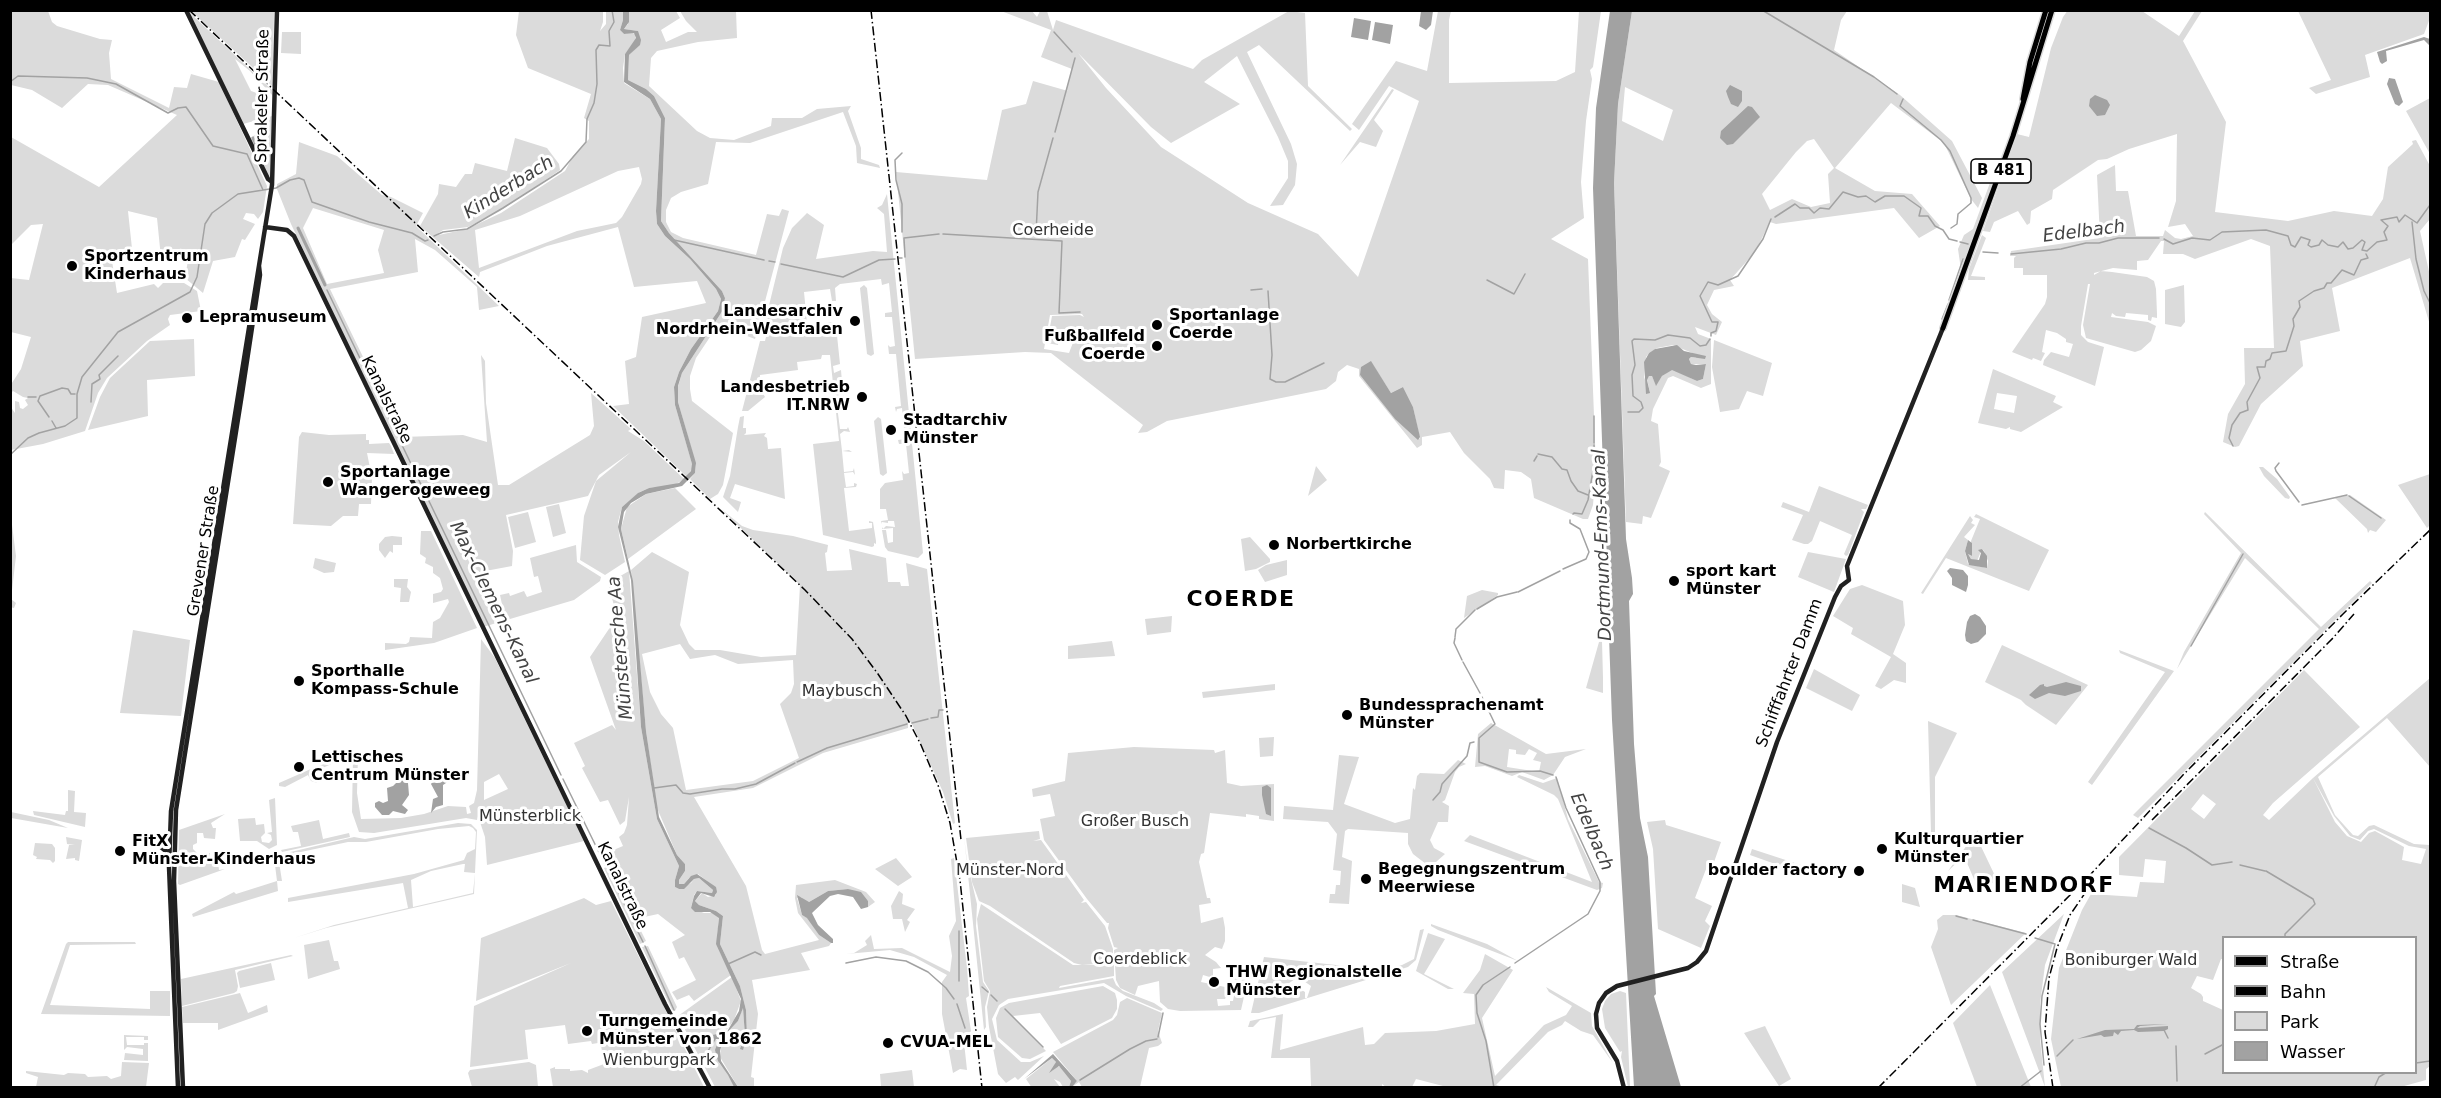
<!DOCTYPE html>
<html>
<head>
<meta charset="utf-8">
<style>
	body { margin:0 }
	#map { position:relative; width:2441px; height:1098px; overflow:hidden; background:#fff; font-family:"DejaVu Sans",sans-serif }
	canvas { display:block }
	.frame { position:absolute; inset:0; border:12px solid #000; pointer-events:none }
	.legend { position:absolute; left:2222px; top:936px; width:195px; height:138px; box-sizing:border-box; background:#fff; border:2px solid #999; margin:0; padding:8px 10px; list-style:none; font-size:18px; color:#000 }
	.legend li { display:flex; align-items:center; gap:12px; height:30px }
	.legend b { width:30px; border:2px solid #999 }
</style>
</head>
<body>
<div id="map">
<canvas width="2441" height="1098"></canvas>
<div class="frame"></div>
<ul class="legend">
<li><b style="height:8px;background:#000"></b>Straße</li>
<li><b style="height:8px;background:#000"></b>Bahn</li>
<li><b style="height:16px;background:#dbdbdb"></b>Park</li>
<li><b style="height:16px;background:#a2a2a2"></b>Wasser</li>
</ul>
</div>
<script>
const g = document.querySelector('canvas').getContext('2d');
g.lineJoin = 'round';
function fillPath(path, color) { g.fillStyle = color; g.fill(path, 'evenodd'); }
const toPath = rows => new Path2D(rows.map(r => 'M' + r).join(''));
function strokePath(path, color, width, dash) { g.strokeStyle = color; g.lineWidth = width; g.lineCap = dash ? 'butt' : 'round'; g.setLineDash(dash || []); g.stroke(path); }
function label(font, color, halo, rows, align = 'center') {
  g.font = font + ' "DejaVu Sans",sans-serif'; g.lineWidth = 6; g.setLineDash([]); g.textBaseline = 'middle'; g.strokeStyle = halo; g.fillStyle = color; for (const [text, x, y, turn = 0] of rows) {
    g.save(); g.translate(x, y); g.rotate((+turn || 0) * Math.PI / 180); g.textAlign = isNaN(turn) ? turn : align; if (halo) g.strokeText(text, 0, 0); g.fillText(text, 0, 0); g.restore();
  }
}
const green = toPath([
	[2068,10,2142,11,2179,36,2195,11,2202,11,2183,41,2226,122,2215,212,2288,221,2334,211,2372,216,2383,199,2388,167,2413,144,2412,141,2416,140,2430,166,2430,219,2420,231,2430,276,2430,325,2410,258,2332,288,2340,331,2300,341,2303,366,2261,404,2239,446,2235,447,2223,442,2228,414,2245,384,2244,348,2274,348,2270,246,2251,239,2195,259,2183,254,2163,254,2164,241,2161,241,2148,260,2137,261,2137,270,2113,268,2094,273,2094,275,2101,271,2112,272,2147,277,2154,281,2156,289,2157,314,2157,318,2152,317,2151,321,2148,320,2148,315,2126,313,2125,317,2116,316,2112,313,2111,317,2148,322,2156,326,2151,341,2141,350,2135,352,2086,338,2083,325,2090,284,2088,284,2081,326,2081,335,2088,342,2104,347,2095,386,2043,365,2044,360,2051,352,2069,357,2073,344,2066,342,2066,339,2057,333,2046,330,2042,352,2045,353,2041,361,2033,358,2032,360,2012,352,2045,304,2047,297,2047,275,2023,275,2023,268,2014,268,2014,258,2016,256,2010,256,2011,251,2100,238,2097,175,2115,165,2116,191,2128,191,2136,236,2163,236,2165,230,2175,238,2181,239,2193,236,2185,224,2168,227,2176,201,2177,134,2129,149,2107,159,2098,160,2053,190,2052,199,2031,211,2030,223,2027,225,2018,211,1994,222,1990,232,1983,231,2017,134,2029,137,2051,48,2063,17],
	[11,11,48,11,52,22,57,26,100,39,112,40,109,53,111,79,169,108,174,87,187,88,191,74,219,82,267,186,263,212,258,219,254,214,246,213,243,219,255,224,245,240,242,239,235,257,213,261,203,293,185,278,188,260,185,256,161,258,157,218,128,211,133,258,112,261,117,293,154,284,158,288,163,283,184,283,197,291,201,311,170,315,168,319,170,325,147,341,107,378,98,393,85,431,43,444,11,450,10,406,15,413,15,401,19,402,20,408,23,409,28,405,25,400,28,398,23,397,13,391,11,393,10,386,21,369,31,337,11,332,11,278,29,280,43,224,31,225,11,245,11,137,99,187,177,115,108,85,88,84,62,108,32,90,11,85],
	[191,11,274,11,273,87,250,65],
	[519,11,603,11,603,22,600,31,606,24,606,11,623,11,623,20,620,30,624,34,631,32,635,34,636,40,625,54,623,68,624,83,650,99,661,119,656,211,657,224,665,236,690,259,716,289,721,299,718,311,691,349,679,372,674,387,675,405,693,467,687,477,613,406,629,404,625,361,636,357,642,317,706,303,697,281,634,287,618,227,547,246,480,272,479,277,420,226,438,194,439,184,456,187,465,174,472,174,475,163,507,171,515,138,547,148,559,164,560,170,500,211,468,227,443,230,434,236,467,229,501,213,565,171,573,156,589,139,589,121,584,118,591,94,528,68,516,35],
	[639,167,642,179,641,184,622,217,616,223,577,231,479,268,475,230,520,216,618,171],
	[629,11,676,11,680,18,661,30,666,42,688,32,697,32,686,21,680,11,736,11,737,38,698,42,657,51,651,58,649,86,697,131,710,138,734,140,771,126,772,118,802,118,817,109,851,106,848,111,861,148,861,159,879,165,880,168,857,163,856,146,843,112,750,143,716,142,708,184,681,192,671,198,666,210,666,222,671,232,683,238,756,255,767,214,779,216,782,209,789,211,755,339,718,325,696,358,690,376,690,389,692,401,733,433,723,485,718,494,710,499,690,479,695,473,696,465,678,402,677,390,682,373,723,310,725,298,722,291,669,233,661,221,665,118,654,96,646,89,628,80,629,55,638,46,638,31,624,29,628,24],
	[1001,11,1032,11,1037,17,1040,11,1047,11,1053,30,1056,20,1193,69,1202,60,1289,11,1305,13,1308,86,1352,129,1350,131,1259,45,1247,52,1291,144,1297,164,1295,185,1283,205,1270,206,1288,178,1288,161,1278,137,1237,56,1204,82,1240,104,1171,143,1151,127,1078,53,1106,88,1161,147,1248,203,1318,234,1358,277,1419,101,1389,86,1359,130,1352,124,1396,61,1427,71,1438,11,1451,11,1449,20,1449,83,1556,81,1575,72,1579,11,1601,11,1593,67,1590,70,1592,79,1586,121,1581,182,1584,218,1551,239,1588,259,1596,468,1593,505,1588,519,1583,519,1534,498,1531,479,1521,472,1505,470,1504,489,1494,488,1490,479,1464,453,1450,432,1422,437,1422,445,1417,448,1359,376,1359,369,1347,365,1338,372,1336,381,1326,389,1167,421,1147,432,1138,433,1143,425,1051,353,1025,352,915,359,896,172,987,180,1002,110,1026,104,1033,81,1068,91,1066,90,1072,69,1041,57,1051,30],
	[1082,314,1084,317,1080,315,1052,316,1047,343,1058,345,1059,338,1074,340,1069,353,1044,349,1050,315],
	[1371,362,1391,393,1403,387,1413,407,1420,439,1396,419,1360,375],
	[1632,11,1847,11,1841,20,1834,50,1900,95,1952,141,1982,198,1978,208,1971,199,1944,143,1891,103,1835,168,1875,191,1912,194,1940,226,1919,238,1894,208,1776,224,1770,222,1755,252,1730,280,1734,286,1714,290,1707,305,1712,314,1722,322,1716,335,1695,327,1698,334,1711,339,1711,384,1701,388,1673,376,1668,378,1653,409,1651,421,1658,424,1661,462,1659,466,1670,471,1651,518,1643,516,1642,524,1626,522,1614,183,1618,104],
	[1625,87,1673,110,1663,141,1622,121],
	[1814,139,1834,168,1828,174,1830,203,1811,207,1792,199,1770,210,1762,194,1796,152,1807,141],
	[1673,345,1697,355,1696,358,1691,357,1689,359,1691,364,1706,364,1703,379,1697,381,1672,369,1662,376,1656,385,1652,376,1649,376,1647,379,1650,393,1644,377,1646,357,1649,353,1657,348],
	[2298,11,2430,11,2430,18,2424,34,2365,55,2370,77,2316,94,2309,88,2331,80],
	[189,12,272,90,273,96,250,71,235,59,251,91,260,94,257,102,265,118,243,124],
	[282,32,301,32,301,54,281,53],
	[1392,89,1394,90,1374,120,1383,131,1376,147,1360,142,1340,165],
	[2430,98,2430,154,2406,111],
	[272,116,270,175,269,177,250,138,255,135,267,159,269,117],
	[299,142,337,156,382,195,391,197,423,213,416,226,499,306,479,310,477,287,435,250,415,239,418,272,330,289,402,437,463,435,487,442,481,355,485,361,486,403,498,485,509,485,590,435,594,426,591,393,631,429,628,431,644,441,684,479,675,485,649,488,640,492,622,507,618,522,619,535,625,562,605,575,580,560,584,516,596,481,631,452,599,475,588,496,506,515,513,551,512,566,480,572,481,591,483,590,492,612,503,609,500,595,509,593,510,596,524,591,527,597,542,592,538,576,534,577,530,558,576,545,577,562,601,577,600,581,574,600,483,627,291,224,277,189,277,184,296,174],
	[313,208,384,230,378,250,384,273,327,284,303,228],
	[1998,161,2000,162,1961,270,1958,249,1964,235,1973,229],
	[887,194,923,553,918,558,888,551,885,547,882,530,886,530,888,543,893,542,893,528,882,529,882,527,883,529,886,526,895,527,894,521,888,521,888,523,882,522,882,524,881,521,888,520,886,509,880,509,880,489,885,483,903,480,902,471,904,474,909,473,906,444,899,444,898,440,905,439,902,408,897,409,896,412,895,407,901,406,896,354,889,354,888,345,890,347,895,346,892,317,885,317,885,313,892,312,889,283,882,285,881,279,840,284,835,288,836,301,832,301,830,289,804,292,807,323,764,326,783,248,792,228,807,213,824,225,816,259,873,251,887,252,884,214,877,208,882,205],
	[1982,235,1986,238,1971,276,1985,277,1985,280,1968,280,1969,269],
	[864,285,867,288,874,354,871,356,867,354,860,288],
	[2184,285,2185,322,2181,327,2165,324,2165,290],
	[834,322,834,325,826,326,836,326,840,364,833,366,834,373,841,370,842,382,835,383,836,393,843,392,845,405,837,406,840,429,847,429,848,427,850,432,844,431,840,434,842,451,849,450,852,452,842,451,844,472,853,471,854,468,855,475,853,472,844,473,846,487,854,486,854,483,857,484,856,487,844,488,849,531,872,528,872,523,869,523,869,521,873,522,876,541,876,544,874,543,874,546,872,547,823,535,813,444,839,441,830,355,822,355,821,359,797,362,798,370,760,375,759,386,765,397,748,411,742,411,760,341,765,341,767,333,781,332,781,328],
	[194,339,195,376,147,380,148,416,88,430,100,397,110,378,150,341],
	[1714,340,1772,363,1763,396,1747,391,1739,409,1720,412,1712,367],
	[1993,369,2056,396,2053,402,2063,407,2021,432,2010,429,2010,427,2006,429,1978,423],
	[1997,393,2017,396,2014,413,1994,409],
	[744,416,743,428,746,428,746,433,744,435,766,433,764,436,767,438,768,449,781,448,785,499,735,484,730,498,741,502,738,512,723,497,730,476,738,427,740,417],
	[878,417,881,419,887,473,883,476,880,474,874,421],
	[302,432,329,435,366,434,366,440,369,440,369,444,389,443,391,446,394,454,367,453,372,478,371,504,359,504,358,516,343,516,331,526,293,524,299,437],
	[1316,466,1327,480,1308,496],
	[2259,467,2263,467,2277,479,2290,497,2289,499,2285,498,2264,476],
	[2430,474,2430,525,2427,528,2398,485],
	[1819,486,1868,505,1866,509,1861,509,1864,512,1848,555,1846,556,1844,554,1852,535,1820,521,1812,541,1808,544,1804,544,1792,540,1803,515,1781,507,1783,502,1809,512],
	[675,488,696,509,628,559,621,529,627,507,646,494],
	[2350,495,2386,520,2376,532,2370,530,2368,533,2367,529,2335,498],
	[559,504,566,533,553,537,546,507],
	[720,508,742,526,753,530,793,536,828,545,827,552,825,553,827,571,852,570,849,549,886,558,888,582,900,582,901,586,909,586,906,563,927,569,955,823,953,824,943,792,911,722,908,723,908,728,823,753,753,788,694,797,746,886,762,950,765,954,819,940,798,913,795,898,796,885,835,880,866,892,875,902,868,907,868,901,848,889,828,891,809,902,805,902,801,897,797,898,802,915,808,918,819,935,831,943,829,946,801,953,810,970,752,980,758,1014,751,1077,754,1078,754,1087,738,1087,720,1057,722,1038,738,1021,743,1007,745,1036,741,1046,742,1050,747,1036,746,1010,740,986,720,944,723,916,716,911,699,905,695,901,702,893,708,897,716,895,716,888,698,874,689,878,684,884,679,884,679,880,685,871,685,864,677,855,657,808,646,731,631,570,652,552,689,572,680,625,689,644,695,650,720,650,761,657,796,655,800,585],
	[680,644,690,659,715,655,738,664,793,660,794,684,791,693,780,704,799,758,753,781,686,790,673,728,661,714,650,692,642,654],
	[528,512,536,542,515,548,508,517],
	[2205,512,2321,627,2370,581,2372,583,2138,818,2133,815,2319,629,2245,558,2177,669,2184,652,2241,553,2204,514],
	[1976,514,2049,550,2029,591,1946,558,1923,594,1921,593,1970,516,1973,520,1971,523,1975,525,1964,537,1968,540,1965,551,1968,564,1987,568,1988,561,1984,551,1982,549,1977,561,1971,559,1968,554,1972,556,1971,541,1980,519,1974,517],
	[11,517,16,556,11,599,16,603,14,608,10,607],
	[421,531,431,531,477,628,434,643,385,650,385,643,406,644,409,642,410,637,432,638,433,622,440,618,449,602,448,599,433,603,433,594,441,592,443,589,440,578,433,573,433,567,425,563,426,558,420,554],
	[392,536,402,537,402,545,393,545,393,553,390,551,385,558,379,550,379,544,385,537],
	[1250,537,1270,559,1270,562,1256,569,1245,571,1241,539],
	[1808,552,1846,559,1834,592,1798,577],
	[315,558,336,563,334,572,324,573,313,568],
	[1287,560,1287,575,1265,582,1258,570,1266,565],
	[629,571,641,727,657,819,679,866,675,880,675,887,679,889,691,883,694,879,699,878,713,890,712,893,697,891,694,895,691,908,704,913,712,913,719,917,717,939,720,952,731,975,694,1001,689,995,677,1000,672,992,696,980,684,957,679,959,672,942,685,935,658,914,635,919,646,941,640,944,604,868,609,866,604,854,623,846,619,837,624,833,627,825,629,797,625,821,620,825,608,800,600,802,582,768,585,766,574,743,612,725,616,730,590,657,617,617,608,583],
	[394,579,408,579,407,587,411,592,409,602,400,602,401,588,394,587],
	[1862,585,1903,601,1905,625,1893,654,1906,663,1906,683,1894,680,1881,689,1875,686,1891,657,1851,634,1853,628,1833,616,1850,589],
	[1482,590,1498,593,1498,595,1464,618,1467,596],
	[1172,616,1171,632,1147,635,1145,619],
	[133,630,190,640,181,716,120,713],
	[481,639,495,658,584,841,487,865,485,837,480,822,482,814,479,813,477,820,466,818,374,833,359,832,352,812,353,757,355,756,358,756,357,793,361,819,401,818,424,814,448,806,466,807,467,814,471,813,469,806,474,803,477,790],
	[499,774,508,789,484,800,484,782],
	[1112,641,1115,656,1068,659,1068,646],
	[1602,641,1603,678,1603,693,1586,688,1599,642],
	[2002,645,2088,685,2056,725,2026,705,2021,700,1985,682],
	[2119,650,2174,671,2092,785,2088,782,2165,672,2120,653],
	[1814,669,1860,695,1852,711,1806,688],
	[2304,670,2360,727,2273,803,2263,815,2269,820,2313,778,2335,822,2347,836,2361,842,2369,833,2375,831,2404,847,2402,860,2421,864,2426,849,2409,846,2374,829,2368,831,2360,840,2350,836,2334,816,2313,778,2430,678,2430,729,2429,730,2430,767,2387,718,2318,777,2335,815,2353,835,2358,836,2369,826,2374,825,2414,844,2430,845,2430,1066,2426,1069,2426,1080,2397,1088,2061,1087,2051,1039,2059,968,2082,910,2091,894,2137,897,2140,882,2164,883,2166,861,2145,859,2143,877,2119,875,2119,857],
	[2203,794,2216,804,2204,819,2191,809],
	[2224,938,2416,938,2416,1072,2224,1072,2223,1010,2203,1001,2203,997,2201,994,2191,988,2197,976,2213,980,2221,959,2223,959],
	[1275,684,1275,690,1203,698,1202,692],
	[1928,721,1957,733,1935,777,1935,832,1931,833],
	[1491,723,1546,754,1586,749,1565,757,1553,775,1544,780,1522,772,1512,776,1485,766,1475,767,1478,734],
	[1509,749,1516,750,1516,754,1525,755,1529,749,1537,753,1533,760,1541,762,1539,772,1507,767],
	[1274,737,1273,756,1260,757,1259,738],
	[1134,747,1214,750,1215,753,1225,750,1227,783,1241,786,1274,784,1274,821,1259,819,1259,816,1246,814,1246,817,1210,813,1204,853,1201,854,1199,862,1207,898,1210,898,1211,903,1199,905,1201,923,1223,917,1225,928,1225,941,1222,949,1215,947,1205,955,1216,962,1221,968,1213,969,1213,978,1203,975,1201,982,1230,988,1230,993,1228,993,1225,999,1217,999,1218,1006,1230,1005,1230,1001,1233,1001,1237,980,1231,979,1231,976,1248,979,1241,1010,1180,1011,1168,1009,1160,1002,1159,981,1138,986,1135,995,1120,988,1116,980,1114,950,1118,948,1114,947,1108,928,1109,923,1107,923,1087,899,1044,840,1040,819,1055,816,1050,794,1033,797,1032,789,1065,781,1068,753],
	[345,754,345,758,318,770,317,783,311,781,308,775,285,787,279,786,279,783],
	[1339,755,1359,757,1344,804,1395,823,1410,819,1413,788,1415,790,1417,776,1420,773,1444,774,1458,760,1466,764,1459,767,1455,772,1445,800,1442,802,1449,806,1448,822,1438,822,1430,840,1434,848,1445,854,1436,862,1426,864,1413,854,1408,844,1408,833,1348,829,1345,831,1342,857,1352,861,1349,904,1329,903,1330,894,1335,894,1336,885,1340,885,1341,871,1333,870,1337,834,1328,822,1283,819,1284,806,1333,810],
	[1519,775,1543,783,1557,778,1568,819,1599,882,1603,883,1602,888,1597,890,1464,841,1470,835,1592,882,1558,799,1554,795,1517,777],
	[68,790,75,791,74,812,86,813,85,827,34,815,33,811,65,815,66,811,68,811],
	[275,798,277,845,269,849,257,841,240,841,238,819,255,818,256,825,264,824,265,833,261,837,262,842,269,843,272,840,271,835,267,833,272,832,269,800],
	[11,812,49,820,68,828,11,818],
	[225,814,211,823,213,828,216,828,215,839,204,838,203,833,197,833,197,843,193,845,193,849,197,853,210,853,210,858,224,862,218,862,219,870,225,869,180,885,178,884,179,830],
	[319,820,323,839,349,833,350,837,282,852,281,850,301,846,298,832,293,832,291,826],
	[1665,820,1666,825,1721,842,1713,865,1708,864,1695,898,1712,906,1705,921,1710,926,1701,948,1658,929,1653,849,1647,822],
	[458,823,471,824,477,830,474,894,326,928,294,938,334,925,408,908,403,883,288,902,288,898,414,874,464,860,467,853,475,849,476,832,473,828,469,826,438,829,366,842,348,842,282,856,282,854,354,837,365,839],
	[463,864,465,864,464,872,475,873,473,893,413,907,411,880,431,871],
	[1978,830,1976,836,1998,882,1977,886,1964,856,1948,871],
	[1039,831,1040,839,1033,841,1041,840,1084,900,1081,903,1086,902,1105,926,1113,949,1113,963,1082,965,1074,963,990,906,979,901,972,882,966,838],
	[964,836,967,862,977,904,976,926,983,982,989,991,985,1007,986,1027,984,1030],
	[66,837,82,840,79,861,75,860,75,858,66,859,69,845,75,845,67,844],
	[35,843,52,844,55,848,55,861,53,863,50,860,36,859,37,857,33,855],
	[277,849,282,881,277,881,278,891,193,917,192,914,234,892,236,894,277,881,274,857,269,853],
	[1752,849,1804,866,1799,876,1792,870,1750,855],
	[896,858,912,877,898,886,875,869],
	[954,858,967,968,969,996,966,998,971,1031,964,1042,967,1070,960,1069,953,1073,942,1014,942,982,947,975,914,957,890,950,846,954,854,953,867,945,865,941,871,935,874,949,902,948,950,972,952,956,949,936,956,921,951,859],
	[1902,884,1915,888,1920,907,1902,902],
	[899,891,903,894,902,904,915,909,907,920,910,922,905,932,902,919,893,919,891,906],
	[584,898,596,905,611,901,704,1087,553,1087,550,1069,555,1067,555,1069,570,1069,570,1071,582,1070,588,1073,588,1070,604,1064,600,1039,598,1040,598,1043,592,1044,591,1041,568,1044,565,1025,525,1030,528,1059,470,1067,474,1006,571,963,476,1001,481,938],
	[981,904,1073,965,1114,965,1114,976,1060,986,1059,988,1113,978,1116,985,1123,991,1154,1003,1163,1009,1161,1011,1126,996,1104,983,1008,999,999,1005,992,1019,997,1040,1021,1062,1030,1062,1044,1056,1018,1080,1015,1077,1006,1083,998,1074,989,1027,987,1007,990,991,984,981,977,919],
	[2064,914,2045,965,2040,1004,2040,1039,2045,1087,2002,972],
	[1943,915,1956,915,2026,933,1951,1005,1931,947,1938,929,1937,920],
	[1431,924,1487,944,1518,961,1438,930,1431,926],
	[1424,929,1416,960,1408,967,1259,1013,1251,1013,1264,957,1363,968,1375,972,1402,965,1414,959,1420,930],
	[1298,977,1311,986,1307,998,1305,998,1305,992,1300,989,1287,990,1288,993,1267,998],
	[1428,933,1445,939,1424,974,1454,989,1448,989,1416,971],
	[329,940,334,961,338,961,340,969,308,979,304,945],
	[68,942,135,942,136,944,70,945,50,1005,150,1009,150,991,170,991,170,1016,41,1014,66,944],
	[648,946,677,1007,675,1011,672,1010,642,947],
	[1485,954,1513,970,1482,1018,1495,1076,1544,1025,1566,1015,1572,1006,1549,992,1546,987,1591,1013,1592,1026,1613,1063,1593,1035,1581,1031,1565,1021,1562,1025,1548,1032,1496,1085,1503,1087,1443,1087,1443,1086,1416,1079,1412,1087,1386,1087,1382,1084,1382,1088,1317,1087,1311,1086,1310,1058,1271,1058,1276,1017,1260,1020,1253,1027,1248,1027,1250,1021,1283,1014,1280,1050,1363,1027,1365,1045,1374,1044,1385,1033,1436,1031,1475,1024,1474,994,1463,993,1480,970],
	[291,955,293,956,235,970,238,986,237,991,234,993,182,1006,181,979],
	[271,963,275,980,240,988,237,973,239,971],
	[732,977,741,1001,734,1020,725,1032,710,1035,702,1033,714,1039,702,1060,706,1056,715,1040,719,1039,716,1048,719,1063,729,1075,734,1087,715,1087,678,1016],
	[1990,985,2031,1087,1977,1087,1953,1023],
	[1103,986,1115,993,1117,1000,1117,1009,1112,1018,1061,1044,1040,1013,1013,1016,1046,1051,1030,1059,1022,1058,998,1037,996,1018,1000,1008,1009,1003],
	[1620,991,1626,993,1630,1087,1628,1087,1621,1057,1622,1051,1620,1052,1605,1028,1602,1009,1605,1001,1611,994],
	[240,993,248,1013,267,1005,268,1012,218,1030,218,1023,183,1023,182,1007],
	[1127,998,1162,1013,1158,1031,1162,1043,1158,1046,1149,1048,1140,1087,1082,1087,1079,1082,1072,1087,1077,1081,1053,1052,1113,1020,1117,1015,1120,1002],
	[1765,1026,1791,1079,1779,1086,1744,1033],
	[124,1035,148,1036,148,1040,144,1040,144,1037,126,1037,127,1045,144,1045,144,1043,148,1043,148,1061,124,1060,125,1053,143,1055,143,1049,127,1047,124,1050],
	[1052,1058,1056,1062,1052,1071,1057,1066,1060,1067,1071,1081,1069,1087,1063,1087,1060,1082,1054,1079,1060,1087,1032,1088,1026,1079],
	[122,1062,149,1063,146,1087,36,1087,38,1077,26,1073,26,1071,64,1075,68,1073,85,1074,88,1077,107,1076,111,1079,121,1076],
	[529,1062,536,1065,538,1087,472,1087,468,1073,470,1070],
	[912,1070,914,1087,881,1087,880,1074]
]);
const water = toPath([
	[623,11,629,11,629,22,624,29,638,31,641,40,640,45,629,55,628,80,646,89,654,96,665,118,661,221,669,233,722,291,725,298,723,310,682,373,678,386,678,402,696,463,695,473,682,486,646,494,631,503,624,512,621,529,633,581,646,731,659,817,677,855,685,864,685,871,679,880,679,884,684,884,691,876,697,874,716,887,717,892,714,897,701,893,695,901,699,905,716,911,723,916,720,944,740,986,746,1010,747,1036,743,1050,740,1049,745,1036,743,1008,738,1021,724,1036,720,1051,721,1061,738,1087,734,1087,728,1075,718,1061,715,1050,719,1039,716,1039,706,1056,702,1060,714,1039,702,1033,710,1035,725,1033,728,1030,739,1011,741,999,716,944,719,918,710,912,695,912,691,908,694,896,697,891,712,893,713,890,699,878,694,879,684,889,679,889,675,887,675,880,679,866,657,819,641,727,631,580,618,527,622,507,638,493,649,488,679,483,691,471,692,464,675,405,674,387,679,372,691,349,718,311,721,299,716,289,690,259,665,236,657,224,656,211,661,119,650,99,624,82,625,54,636,38,634,33,624,34,620,30,623,20],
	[1421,11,1433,11,1431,25,1426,30,1419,26],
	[1610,11,1632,11,1618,104,1614,183,1626,539,1632,578,1633,594,1629,601,1634,744,1640,818,1648,857,1656,994,1654,996,1681,1087,1634,1087,1612,720,1593,188,1596,108],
	[1354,18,1371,21,1368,40,1351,37],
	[1375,22,1393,25,1390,44,1372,40],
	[2424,37,2430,39,2430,46,2424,40,2386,51,2387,61,2382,64,2380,62,2377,52],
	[2389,78,2395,79,2403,102,2399,106,2395,104,2387,84],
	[1730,85,1742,91,1742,101,1738,107,1731,104,1728,97,1726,91],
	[2095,95,2107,100,2110,105,2105,115,2097,116,2089,106,2090,99],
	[1748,106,1752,107,1760,117,1733,144,1727,145,1720,138,1721,131],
	[1677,345,1684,351,1706,356,1705,359,1691,357,1689,359,1691,364,1696,365,1706,364,1703,379,1697,381,1672,370,1662,376,1656,386,1652,376,1649,376,1647,380,1650,393,1646,394,1644,362,1649,353,1655,349],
	[1371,361,1391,393,1403,387,1413,407,1420,437,1418,440,1395,419,1360,375,1361,367],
	[1968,540,1972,543,1972,556,1968,554,1971,559,1979,560,1981,553,1978,550,1982,549,1987,556,1987,568,1969,565,1965,551],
	[1950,568,1963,570,1968,576,1968,585,1966,592,1952,585,1952,578,1947,571],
	[1975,614,1980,617,1986,626,1986,634,1978,642,1971,644,1966,641,1965,635,1967,622,1970,616],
	[2066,682,2081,686,2081,691,2065,696,2049,693,2035,699,2029,695,2040,685,2044,684,2044,686,2047,687],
	[432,773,441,773,448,777,449,781,443,785,443,805,436,807,431,813,433,799,438,797,431,784,435,778],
	[400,779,406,780,408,783,409,795,402,805,408,810,405,814,393,811,389,815,382,815,375,807,375,803,379,801,383,803,388,801,387,788,393,786],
	[1267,785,1271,788,1271,816,1266,814,1262,795,1262,787],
	[848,889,861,892,868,901,868,907,861,909,853,897,838,894,830,896,812,913,818,925,833,939,833,943,831,943,819,935,807,918,802,915,797,895,809,902,828,891],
	[2168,1024,2140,1026,2137,1028,2168,1026,2168,1029,2164,1031,2138,1032,2134,1030,2121,1031,2118,1035,2114,1032,2113,1036,2104,1037,2101,1035,2077,1039,2105,1030,2134,1029,2137,1025],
	[1053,1054,1077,1081,1072,1087,1069,1087,1071,1081,1059,1066,1049,1073,1056,1062,1052,1058,1024,1079]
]);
const stream = toPath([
	[1762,10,1874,77,1897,94],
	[1054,32,1072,52],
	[10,82,18,76,87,78,116,84,168,113,178,108,186,107,213,146,247,154,263,190],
	[1903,99,1900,106,1941,140,1950,151,1971,198,1971,203,1958,214,1957,224,1951,228],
	[1055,132,1075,58],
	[902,153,895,160,896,180,902,204,902,232],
	[1775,217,1795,204,1800,208,1809,208,1814,213,1820,208,1829,209,1843,192,1858,197,1866,196,1875,202,1885,196,1904,196,1921,208,1919,216,1928,216,1935,226,1943,230,1949,239,1957,241],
	[2412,222,2416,259,2424,291,2430,303],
	[943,234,1062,241,1059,313,1080,312],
	[1036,234,1038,192,1053,138],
	[434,236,443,232,467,229,503,208,561,171,586,142,587,119,594,103,597,84,596,50,599,45,610,46,609,31,614,22,612,10],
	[2164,239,2173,244,2192,238,2210,240,2222,232,2266,230,2288,236,2291,245,2295,247,2301,237,2310,240,2308,245,2311,247,2319,245,2322,240,2328,245,2338,247,2343,242,2348,249,2353,248,2362,240,2365,242,2362,250,2367,251],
	[674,240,764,260],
	[1960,242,1968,244],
	[2367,251,2377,242,2387,240,2384,232,2388,226,2381,220,2397,217,2399,222,2405,215,2417,223,2430,205],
	[1983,252,1998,253],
	[2011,254,2061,249,2086,243,2099,243,2118,238,2159,238],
	[905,257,904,238,939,234],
	[899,258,902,258],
	[769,261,775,262],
	[781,264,843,277,879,260,895,259],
	[1487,280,1514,294,1525,274],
	[327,290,399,439],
	[1251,290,1262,289],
	[1268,291,1272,355,1270,379,1276,382,1285,382,1324,363],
	[1949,300,1963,259],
	[1942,319,1948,304],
	[1711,336,1711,333,1716,331,1718,322,1712,322,1700,296,1708,282,1718,285,1738,276,1763,239,1771,219],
	[28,397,36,397],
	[91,402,92,384,100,379,99,375,118,356],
	[1628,412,1639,412,1643,408,1641,402,1633,396,1632,375,1635,365,1632,341,1634,339,1655,340,1668,335,1690,338,1700,346,1706,345,1710,339],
	[49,417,38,401,40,396,62,388,68,389,71,394,75,394],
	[52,421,56,428],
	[401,443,561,775],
	[1594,443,1594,416],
	[2233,446,2229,438,2232,425,2240,413,2248,410,2247,402,2260,378,2257,367,2265,367,2266,361,2270,359,2272,353,2286,351,2294,326,2293,319,2300,307,2299,301,2314,291,2324,288,2327,283,2331,283,2342,270,2354,275,2361,260,2368,258,2366,254],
	[1538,454,1552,457,1562,469,1567,470,1571,481,1578,491,1588,495],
	[10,455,28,438,39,433,65,426,77,418,77,394,82,377,118,332,190,292,197,277,205,224,212,213,238,194,276,188,290,180,299,178,304,180,312,202,369,222,412,233,425,241,428,240],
	[1534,461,1537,456],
	[2279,463,2275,468,2276,471,2299,502],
	[2349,496,2381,518],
	[2302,505,2347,495],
	[1573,514,1574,513,1582,514,1588,500,1594,465,1594,445],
	[1563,569,1586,559,1589,552,1580,529,1570,523,1570,520],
	[1518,592,1560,571],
	[1477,609,1497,597,1517,592],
	[1455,637,1456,629,1475,610],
	[1455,638,1454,643,1462,660],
	[2191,646,2243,554],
	[1463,662,1480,693],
	[1482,697,1495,724,1479,738,1479,762,1507,772,1540,771,1553,775],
	[931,718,938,717,939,710,943,710],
	[912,723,928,719],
	[797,762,827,748,907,724],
	[563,779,643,942],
	[654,788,676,785,683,793,690,794,722,789,735,789,756,784,795,763],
	[1433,800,1440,792,1442,784,1467,756,1470,743,1474,742],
	[2149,828,2186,848,2212,865,2232,862],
	[2240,865,2265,871],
	[2266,871,2313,899,2315,904,2285,934,2285,938],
	[1956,916,1967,919],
	[1973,920,2026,934],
	[2035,938,2055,944,2042,996,2040,1024,2044,1065],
	[645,946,674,1010],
	[846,963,876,957,906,961,928,972,946,988,954,999],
	[1515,963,1588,914,1600,891,1600,882,1566,808,1556,777],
	[728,964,755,952,761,955],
	[959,981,959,931],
	[982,987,988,992],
	[991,995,997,1001],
	[957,1004,965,1028],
	[1005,1009,1043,1047],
	[679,1017,681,1023],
	[2164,1030,2168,1038],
	[1158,1037,1163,1013],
	[2176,1046,2177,1081],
	[2205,1054,2224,1044],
	[2057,1056,2073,1040],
	[2416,1063,2430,1061],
	[1080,1080,1130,1049,1146,1041,1157,1039],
	[1494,1088,1486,1041,1477,1013,1476,995,1483,985,1510,967],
	[2019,1088,2041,1071],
	[2374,1088,2379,1077,2387,1072]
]);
const canal = toPath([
	[253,138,262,158],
	[298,228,325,285]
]);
const secondary = toPath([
	[186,10,268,179,272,182],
	[265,227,287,230,294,236,665,1004,710,1088],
	[152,840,167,852],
	[178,1088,169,867,171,811,272,185,277,10],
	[183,1088,174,881,176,810,242,394,260,275,259,266],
	[1624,1088,1617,1061,1597,1028,1596,1014,1599,1003,1606,993,1617,986,1688,968,1697,962,1706,951,1777,742,1835,597,1841,586,1849,580,1847,566,1943,328]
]);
const primary = toPath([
	[2023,99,2030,62,2046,10],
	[1943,328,2013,136,2052,10]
]);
const rail = toPath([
	[189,10,805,590,852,639,878,674,906,716,921,745,938,785,950,823,960,880,982,1088],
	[871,10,961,840],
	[2152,820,2333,638,2354,614],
	[1878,1088,2089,876,2184,774,2343,614,2430,530],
	[2053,1088,2045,1032,2049,978,2057,948,2070,915,2094,880]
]);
const markers = [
	[72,266,6,"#000"],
	[187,318,6,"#000"],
	[855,321,6,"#000"],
	[1157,325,6,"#000"],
	[1157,346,6,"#000"],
	[862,397,6,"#000"],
	[891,430,6,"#000"],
	[328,482,6,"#000"],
	[1274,545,6,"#000"],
	[1674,581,6,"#000"],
	[299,681,6,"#000"],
	[1347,715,6,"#000"],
	[299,767,6,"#000"],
	[1882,849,6,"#000"],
	[120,851,6,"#000"],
	[1859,871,6,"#000"],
	[1366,879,6,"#000"],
	[1214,982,6,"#000"],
	[587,1031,6,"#000"],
	[888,1043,6,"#000"]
];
const shields = [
	[2001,171,60]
];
const shieldNames = [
	["B 481",2001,171]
];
const streetNames = [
	["Sprakeler Straße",263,96,-89],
	["Kanalstraße",386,400,64],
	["Grevener Straße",204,551,-81],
	["Schifffahrter Damm",1790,673,-69],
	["Kanalstraße",622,886,64]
];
const parkNames = [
	["Coerheide",1053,231],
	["Maybusch",842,692],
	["Münsterblick",530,817],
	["Großer Busch",1135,822],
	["Münster-Nord",1010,871],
	["Coerdeblick",1140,960],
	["Boniburger Wald",2131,961],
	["Wienburgpark",659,1061]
];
const poiNames = [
	["Sportzentrum",84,257],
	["Kinderhaus",84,275],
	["Landesarchiv",843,312,"right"],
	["Nordrhein-Westfalen",843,330,"right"],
	["Sportanlage",1169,316],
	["Coerde",1169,334],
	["Lepramuseum",199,318],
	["Fußballfeld",1145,337,"right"],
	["Coerde",1145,355,"right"],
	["Landesbetrieb",850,388,"right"],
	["IT.NRW",850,406,"right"],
	["Stadtarchiv",903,421],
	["Münster",903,439],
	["Sportanlage",340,473],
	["Wangerogeweeg",340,491],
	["Norbertkirche",1286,545],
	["sport kart",1686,572],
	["Münster",1686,590],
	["Sporthalle",311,672],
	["Kompass-Schule",311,690],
	["Bundessprachenamt",1359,706],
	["Münster",1359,724],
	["Lettisches",311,758],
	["Centrum Münster",311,776],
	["Kulturquartier",1894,840],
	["Münster",1894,858],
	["FitX",132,842],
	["Münster-Kinderhaus",132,860],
	["Begegnungszentrum",1378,870],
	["Meerwiese",1378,888],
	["boulder factory",1847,871,"right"],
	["THW Regionalstelle",1226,973],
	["Münster",1226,991],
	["Turngemeinde",599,1022],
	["Münster von 1862",599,1040],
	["CVUA-MEL",900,1043]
];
const waterNames = [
	["Kinderbach",509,188,-32],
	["Edelbach",2084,232,-7],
	["Dortmund-Ems-Kanal",1603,545,-92],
	["Max-Clemens-Kanal",493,603,64],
	["Münstersche Aa",621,648,-95],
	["Edelbach",1591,832,67]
];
const districtNames = [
	["COERDE",1241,600],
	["MARIENDORF",2024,886]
];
fillPath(green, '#dbdbdb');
fillPath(water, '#a2a2a2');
strokePath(stream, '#a2a2a2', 1.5);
strokePath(canal, '#a2a2a2', 3);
strokePath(primary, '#dbdbdb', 8);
strokePath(secondary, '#212121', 4.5);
strokePath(primary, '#000', 5);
strokePath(rail, '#000', 1.5, [9, 3, 1.5, 3]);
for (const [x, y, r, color] of markers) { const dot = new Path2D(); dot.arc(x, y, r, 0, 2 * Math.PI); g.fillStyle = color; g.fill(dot); strokePath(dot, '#fff', 2); }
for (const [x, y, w] of shields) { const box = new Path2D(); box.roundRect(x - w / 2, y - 12, w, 24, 4.5); g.fillStyle = '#fff'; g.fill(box); strokePath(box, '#000', 1.5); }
label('bold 15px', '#000', null, shieldNames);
label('16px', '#000', '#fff', streetNames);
label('16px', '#323232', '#fff', parkNames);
label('bold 16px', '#000', '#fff', poiNames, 'left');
label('italic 18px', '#434343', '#fff', waterNames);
g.letterSpacing = '1.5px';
label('bold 22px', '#000', '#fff', districtNames);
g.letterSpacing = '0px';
</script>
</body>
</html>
